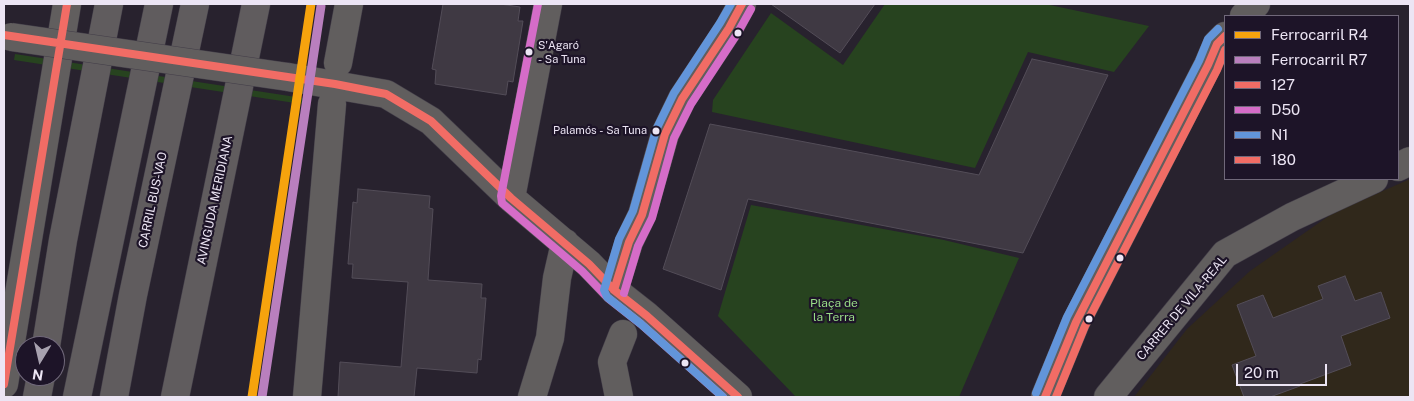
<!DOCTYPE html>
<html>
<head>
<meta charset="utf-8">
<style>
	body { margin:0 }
	#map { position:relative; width:1414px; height:401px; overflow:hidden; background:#28222e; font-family:"Public Sans",sans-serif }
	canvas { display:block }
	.frame { position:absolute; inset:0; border:5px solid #ece5f4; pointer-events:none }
	.legend { position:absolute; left:1224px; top:15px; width:175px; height:165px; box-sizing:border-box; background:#1d1428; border:1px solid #70687a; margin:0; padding:6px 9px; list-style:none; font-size:15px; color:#ece5f4 }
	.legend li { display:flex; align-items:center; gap:10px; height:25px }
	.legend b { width:25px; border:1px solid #70687a }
	.north { position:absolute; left:15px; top:336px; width:50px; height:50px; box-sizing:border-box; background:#1d1428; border:1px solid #70687a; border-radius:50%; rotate:189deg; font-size:14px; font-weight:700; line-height:20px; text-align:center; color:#ece5f4 }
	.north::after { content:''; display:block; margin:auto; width:18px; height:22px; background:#a7a1af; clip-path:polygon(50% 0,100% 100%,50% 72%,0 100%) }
	.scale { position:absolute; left:1236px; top:364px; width:91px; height:22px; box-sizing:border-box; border:2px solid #ece5f4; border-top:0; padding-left:6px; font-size:15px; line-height:18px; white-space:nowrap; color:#ece5f4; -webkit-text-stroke:4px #1d1428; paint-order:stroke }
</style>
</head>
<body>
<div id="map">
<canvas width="1414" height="401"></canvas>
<div class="frame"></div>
<ul class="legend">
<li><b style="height:6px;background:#f6a30d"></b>Ferrocarril R4</li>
<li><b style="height:6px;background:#b97fbe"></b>Ferrocarril R7</li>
<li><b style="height:6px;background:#f16c65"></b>127</li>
<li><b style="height:6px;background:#d56cc8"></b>D50</li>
<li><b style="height:6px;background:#6295da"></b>N1</li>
<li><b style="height:6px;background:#f16c65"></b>180</li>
</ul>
<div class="north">N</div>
<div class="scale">20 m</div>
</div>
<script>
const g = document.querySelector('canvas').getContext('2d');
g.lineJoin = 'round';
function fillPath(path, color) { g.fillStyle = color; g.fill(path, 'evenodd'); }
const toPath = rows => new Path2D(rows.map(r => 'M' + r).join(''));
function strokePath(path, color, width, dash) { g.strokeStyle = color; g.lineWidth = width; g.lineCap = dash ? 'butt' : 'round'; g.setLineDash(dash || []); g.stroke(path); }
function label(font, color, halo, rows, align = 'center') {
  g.font = font + ' "Public Sans",sans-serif'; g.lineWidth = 4.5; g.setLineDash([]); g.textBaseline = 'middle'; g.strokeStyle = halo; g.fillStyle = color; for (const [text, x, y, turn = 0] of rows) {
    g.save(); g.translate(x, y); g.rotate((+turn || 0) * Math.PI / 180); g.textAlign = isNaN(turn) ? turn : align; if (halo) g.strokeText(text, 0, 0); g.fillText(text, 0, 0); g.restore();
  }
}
const education = toPath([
	[1410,179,1410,397,1134,397,1187,329,1250,271,1333,213]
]);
const green = toPath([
	[885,4,1045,4,1149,26,1114,72,1028,52,975,168,712,112,713,100,771,13,843,65],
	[15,54,309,99,308,105,14,60],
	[751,205,944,240,1019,258,959,397,796,397,718,316]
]);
const building = toPath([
	[443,4,500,4,520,7,518,21,523,21,513,82,508,81,506,95,435,84,436,70,432,69,443,4],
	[771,4,875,4,840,53,771,4],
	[1032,59,1108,75,1023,253,748,199,721,290,663,269,710,124,979,175,1032,59],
	[358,189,430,196,429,208,433,209,428,280,482,284,481,298,486,298,481,360,478,359,477,373,417,368,414,397,338,397,340,362,401,367,408,282,352,278,353,264,348,264,353,202,357,203,358,189],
	[1345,276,1355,301,1381,292,1390,318,1341,336,1351,365,1300,384,1300,386,1270,397,1244,397,1232,365,1256,356,1237,305,1263,295,1273,318,1323,299,1318,286,1345,276]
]);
const minor = toPath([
	[1244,16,1256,4],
	[338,63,349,4],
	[288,77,386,94,431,121,511,198,589,264,614,290,647,316,738,397],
	[1398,167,1410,161],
	[511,198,548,4],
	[614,290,629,242,642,215,665,134,682,99,729,28,742,4],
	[4,384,67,4],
	[307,397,332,104],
	[532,397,550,338,557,278,565,243],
	[619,397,612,362,623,334],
	[1045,397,1076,322,1208,65,1217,44,1225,36],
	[1108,397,1225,254,1292,217,1374,179]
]);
const highway = toPath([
	[46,346,63,240,109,4],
	[37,397,41,376],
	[77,397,159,4],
	[114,397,133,295,195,4],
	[175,397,256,4]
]);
const minorBridge = toPath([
	[11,37,288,77]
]);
const bus1 = toPath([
	[4,35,335,84,386,94,431,121,511,198,589,264,614,290,647,316,738,397],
	[614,290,629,242,642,215,665,134,682,99,729,28,742,4],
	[4,384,67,4],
	[1045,397,1076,322,1208,65,1217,44,1225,36]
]);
const bus2 = toPath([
	[538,4,501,196,502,203,582,271,608,298,641,324,723,397],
	[624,293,638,246,652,218,674,138,691,104,737,34,751,9]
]);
const bus3 = toPath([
	[1036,393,1067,317,1199,61,1208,39,1218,29],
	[723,397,641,324,607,297,604,290,619,239,633,211,656,130,674,93,720,23,731,4]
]);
const bus4 = toPath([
	[1056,397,1085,326,1217,70,1225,50]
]);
const rail1 = toPath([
	[252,397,311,4]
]);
const rail2 = toPath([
	[262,397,321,6]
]);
const markers = [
	[738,33,4.5,"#ece5f4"],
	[529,52,4.5,"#ece5f4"],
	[656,131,4.5,"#ece5f4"],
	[1120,258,4.5,"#ece5f4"],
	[1089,319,4.5,"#ece5f4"],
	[685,363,4.5,"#ece5f4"]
];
const busNames = [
	["S'Agaró",538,46],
	["- Sa Tuna",538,60],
	["Palamós - Sa Tuna",647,131,"right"]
];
const streetNames = [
	["CARRIL BUS-VAO",153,200,-78],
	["AVINGUDA MERIDIANA",215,200,-78],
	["CARRER DE VILA-REAL",1182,308,-50]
];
const parkNames = [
	["Plaça de",834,303],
	["la Terra",834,317]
];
fillPath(education, '#30281b');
fillPath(green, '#27431f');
fillPath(building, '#3f3943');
strokePath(building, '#534d58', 1);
strokePath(minor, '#433e49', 29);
strokePath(highway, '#433e49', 29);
strokePath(minor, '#615e5e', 28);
strokePath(highway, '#605c5e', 28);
strokePath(minorBridge, '#433e49', 29, []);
strokePath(minorBridge, '#615e5e', 28);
strokePath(bus1, '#f16c65', 8);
strokePath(bus2, '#d56cc8', 8);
strokePath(bus3, '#6295da', 8);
strokePath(bus4, '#f16c65', 8);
strokePath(rail1, '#f6a30d', 9);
strokePath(rail2, '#b97fbe', 9);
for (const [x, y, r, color] of markers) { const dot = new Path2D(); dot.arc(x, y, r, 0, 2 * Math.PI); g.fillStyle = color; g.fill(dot); strokePath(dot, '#1d1428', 2); }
label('11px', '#ece5f4', '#1d1428', busNames, 'left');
label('12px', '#ece5f4', '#1d1428', streetNames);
label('12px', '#99dc87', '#1d1428', parkNames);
</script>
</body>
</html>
